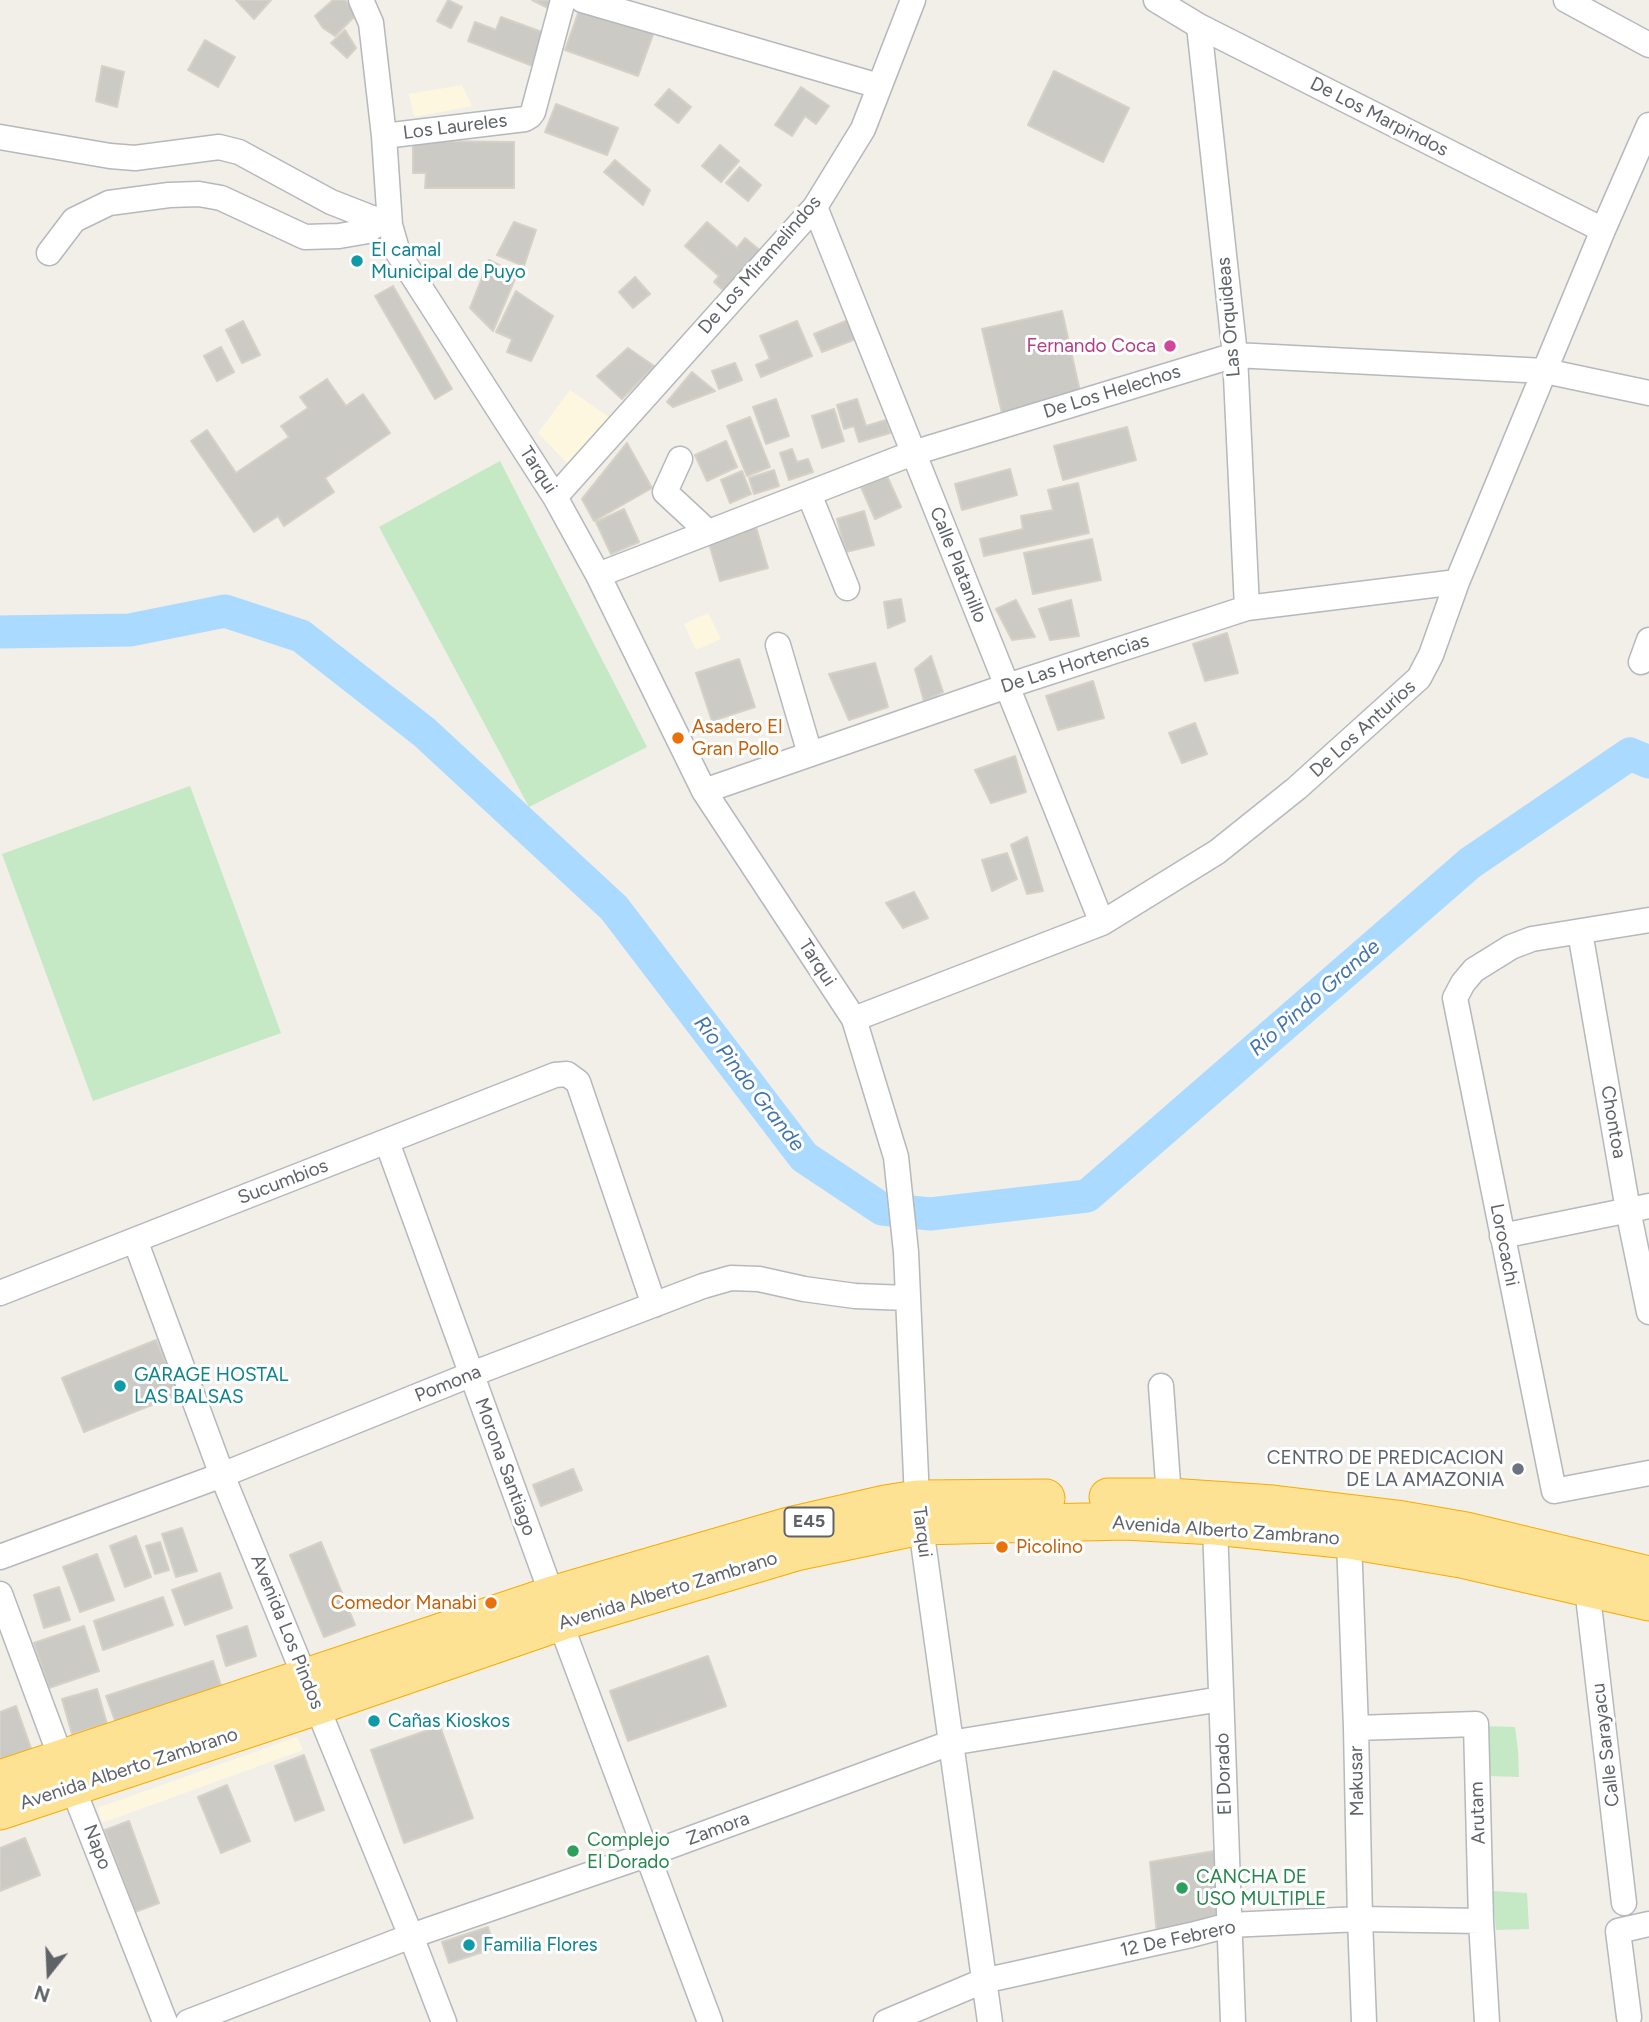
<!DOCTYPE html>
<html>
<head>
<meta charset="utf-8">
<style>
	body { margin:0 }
	#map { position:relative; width:1649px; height:2022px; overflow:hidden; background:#f1efe8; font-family:Figtree,sans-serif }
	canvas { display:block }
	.north { position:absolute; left:14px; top:1938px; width:70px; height:70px; -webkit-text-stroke:5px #fff; paint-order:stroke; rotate:198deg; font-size:19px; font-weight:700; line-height:28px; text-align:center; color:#5f6368 }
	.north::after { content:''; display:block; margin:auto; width:24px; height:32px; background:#5f6368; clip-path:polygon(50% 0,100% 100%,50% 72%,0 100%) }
</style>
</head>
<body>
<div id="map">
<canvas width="1649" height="2022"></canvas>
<div class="north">N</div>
</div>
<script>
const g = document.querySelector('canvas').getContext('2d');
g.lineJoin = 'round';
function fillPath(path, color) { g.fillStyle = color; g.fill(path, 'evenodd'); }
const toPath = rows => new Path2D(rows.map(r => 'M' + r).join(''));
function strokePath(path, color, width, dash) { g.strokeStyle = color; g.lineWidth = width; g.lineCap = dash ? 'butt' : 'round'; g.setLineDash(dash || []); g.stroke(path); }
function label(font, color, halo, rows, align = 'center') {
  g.font = font + ' Figtree,sans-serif'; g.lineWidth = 6; g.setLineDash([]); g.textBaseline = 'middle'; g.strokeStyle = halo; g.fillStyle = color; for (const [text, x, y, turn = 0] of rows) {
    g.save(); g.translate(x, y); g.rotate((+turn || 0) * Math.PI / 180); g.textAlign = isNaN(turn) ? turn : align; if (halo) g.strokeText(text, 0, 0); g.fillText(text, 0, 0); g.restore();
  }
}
const commercial = toPath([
	[462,85,472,106,414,117,409,94],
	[570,390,609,417,568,464,538,433],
	[708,613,721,639,696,650,684,624],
	[297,1737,303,1750,102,1823,97,1808]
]);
const green = toPath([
	[500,461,647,747,529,807,379,527],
	[190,786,281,1033,93,1101,2,854],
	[1482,1726,1515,1727,1518,1750,1519,1777,1487,1776],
	[1492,1891,1527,1893,1529,1929,1496,1930]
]);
const river = toPath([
	[0,632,130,630,225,611,301,636,424,732,614,908,804,1157,882,1209,930,1214,1087,1196,1470,863,1630,754,1649,762]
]);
const building = toPath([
	[236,0,271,0,254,19,236,0],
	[333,0,345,0,356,15,335,36,323,28,315,16,333,0],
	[448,0,462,7,451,28,437,21,448,0],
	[532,0,559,0,554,11,532,0],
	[581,5,654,32,638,76,565,50,581,5],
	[501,17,550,35,538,68,468,41,475,22,496,30,501,17],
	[345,30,356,48,347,58,331,43,345,30],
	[205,40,235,57,218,87,188,70,205,40],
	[102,66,124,72,117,107,96,101,102,66],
	[1054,71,1129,108,1103,162,1028,125,1054,71],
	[801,87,829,106,816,124,805,116,792,136,775,125,801,87],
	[669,89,691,107,678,123,655,105,669,89],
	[556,104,618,128,607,155,545,132,556,104],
	[413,141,514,142,514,188,425,188,426,173,413,173,413,141],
	[720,145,739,161,721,182,702,166,720,145],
	[615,160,650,190,643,205,604,172,615,160],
	[740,167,761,185,748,201,726,183,740,167],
	[514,222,536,230,524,266,497,255,514,222],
	[707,222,737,248,745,238,762,252,726,293,714,282,719,276,685,246,707,222],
	[489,260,517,274,493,331,470,308,489,260],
	[635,277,650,294,633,308,619,292,635,277],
	[393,286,452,389,435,399,375,296,393,286],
	[516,291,553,316,531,361,507,352,512,339,496,332,516,291],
	[1062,311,1081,396,1002,413,982,329,1062,311],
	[853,318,861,337,822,352,814,334,853,318],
	[243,321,260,355,242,363,226,330,243,321],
	[797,321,812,356,761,377,756,365,770,359,760,336,797,321],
	[221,347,234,372,217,381,204,356,221,347],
	[628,348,654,366,622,399,597,376,628,348],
	[735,363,742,380,719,389,712,371,735,363],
	[692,372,715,391,673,407,667,402,692,372],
	[327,379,346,406,363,394,390,433,325,478,334,492,284,526,278,516,254,532,191,441,207,430,236,473,289,437,281,426,308,408,300,397,327,379],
	[776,399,789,436,766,444,753,407,776,399],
	[857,399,866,426,886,420,890,433,859,442,854,426,844,429,837,405,857,399],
	[834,409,844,441,822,448,812,416,834,409],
	[750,417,770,467,747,476,727,426,750,417],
	[1127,427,1136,460,1063,480,1054,446,1127,427],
	[726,441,737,467,707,481,695,455,726,441],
	[627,443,652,488,594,521,582,499,627,443],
	[792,449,797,462,808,459,813,472,789,480,780,453,792,449],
	[1010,469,1017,495,962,510,955,484,1010,469],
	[774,470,779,486,754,494,749,478,774,470],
	[742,471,751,494,730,503,721,480,742,471],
	[887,476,901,507,875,519,861,487,887,476],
	[1078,483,1089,533,984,556,980,539,1023,529,1021,516,1053,510,1048,490,1078,483],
	[624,509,639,542,611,554,596,522,624,509],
	[864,511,874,545,846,552,837,519,864,511],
	[756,527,768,568,720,581,708,540,756,527],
	[1092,539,1101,580,1033,594,1024,553,1092,539],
	[901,599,905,621,888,628,884,602,901,599],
	[1016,600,1035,637,1012,640,996,609,1016,600],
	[1071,600,1079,636,1050,640,1039,609,1071,600],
	[1227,633,1238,673,1205,681,1193,644,1227,633],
	[931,656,943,692,924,701,915,669,931,656],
	[739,659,755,707,712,721,696,673,739,659],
	[875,663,888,707,849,720,829,674,875,663],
	[1093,681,1104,718,1058,730,1046,696,1093,681],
	[1195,723,1207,754,1182,763,1169,733,1195,723],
	[1015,756,1026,792,991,803,975,770,1015,756],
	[1027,837,1043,891,1027,894,1011,845,1027,837],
	[1007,853,1017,879,992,891,982,860,1007,853],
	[914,892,928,918,903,928,886,903,914,892],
	[156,1340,179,1394,84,1432,62,1378,156,1340],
	[573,1469,582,1490,541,1506,533,1485,573,1469],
	[182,1528,197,1571,176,1577,162,1534,182,1528],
	[136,1536,151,1577,125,1587,110,1546,136,1536],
	[160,1542,169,1570,155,1574,146,1546,160,1542],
	[321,1542,355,1625,324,1637,290,1555,321,1542],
	[97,1554,114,1600,80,1612,63,1567,97,1554],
	[220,1573,232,1608,185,1625,172,1590,220,1573],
	[59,1587,70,1620,44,1628,34,1595,59,1587],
	[163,1597,173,1625,103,1650,94,1621,163,1597],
	[84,1626,99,1671,49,1688,34,1643,84,1626],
	[247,1626,256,1656,226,1666,217,1636,247,1626],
	[708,1656,726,1706,628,1741,610,1691,708,1656],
	[213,1661,224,1695,118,1729,106,1696,213,1661],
	[97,1689,107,1724,72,1734,62,1699,97,1689],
	[16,1706,32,1751,0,1763,0,1712,16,1706],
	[440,1726,473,1818,404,1843,371,1750,440,1726],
	[304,1755,324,1810,295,1821,275,1766,304,1755],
	[227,1785,250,1841,221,1853,198,1797,227,1785],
	[129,1821,159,1903,135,1912,105,1830,129,1821],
	[25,1838,40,1875,0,1891,0,1848,25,1838],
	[1226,1849,1221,1921,1157,1935,1150,1862,1226,1849],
	[488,1927,495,1948,449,1963,442,1942,488,1927]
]);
const minor = toPath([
	[361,0,371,23,384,136,390,225,398,253,555,497,598,575,704,791,854,1019,896,1157,906,1252,917,1499,990,2022],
	[582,0,879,86],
	[1156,0,1199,26,1603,230],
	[1566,0,1649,45],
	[1199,26,1235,355,1247,608],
	[384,136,525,119,530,116,533,112,563,0],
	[0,137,110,156,135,158,219,147,239,152,331,202,390,225],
	[815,207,1102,923],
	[49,253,74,220,109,203,169,195,199,194,221,198,305,237,339,236,368,231,380,221],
	[680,459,665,492,708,532],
	[809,494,847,588],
	[555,497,815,207,863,129,913,0],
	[598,575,913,453,1235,355,1545,371,1649,393],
	[778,645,810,754],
	[1641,662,1649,640],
	[704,791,1007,686,1247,608,1457,582],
	[1649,920,1532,939,1511,947,1474,970,1463,983,1455,998,1554,1491,1649,1473],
	[1580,932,1628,1210,1649,1312],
	[854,1019,1102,923,1217,852,1297,788,1419,678,1431,655,1457,582,1603,230,1649,125],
	[387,1142,552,1595],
	[1502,1236,1649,1206],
	[135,1240,222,1475,411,1936,444,2022],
	[0,1293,555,1075,567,1074,578,1082,654,1305],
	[1161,1386,1169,1497],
	[1215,1526,1233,2022],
	[1349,1540,1356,1728,1360,1919,1364,2022],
	[0,1557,222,1475,472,1374,703,1286,731,1278,759,1279,804,1289,855,1296,907,1298],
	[1587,1588,1624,1903],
	[0,1594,61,1758,165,2022],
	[560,1622,710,2022],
	[1356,1728,1476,1724,1481,1921,1487,2022],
	[1629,2017,1618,1931,1649,1924],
	[188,2022,411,1936,646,1855,950,1743,1221,1699],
	[886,2022,983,1981,1191,1935,1229,1925,1360,1919,1481,1921]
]);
const highway = toPath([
	[1108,1497,1169,1497,1273,1504,1397,1519,1466,1531,1649,1575],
	[0,1779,552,1595,789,1526,885,1504,917,1499,1046,1498],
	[0,1811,317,1706,560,1622,796,1552,921,1526,1125,1521,1215,1526,1349,1540,1461,1559,1649,1602]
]);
const markers = [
	[357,261,7,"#0f9aa8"],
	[1170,346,7,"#d1479c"],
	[678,738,7,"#e8710a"],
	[120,1386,7,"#0f9aa8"],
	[1518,1469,7,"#6b7280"],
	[1002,1547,7,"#e8710a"],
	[491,1603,7,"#e8710a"],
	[374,1721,7,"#0f9aa8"],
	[573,1851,7,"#2e9e5b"],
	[1182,1888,7,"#2e9e5b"],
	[469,1945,7,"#0f9aa8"]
];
const shields = [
	[809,1522,49]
];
const shieldNames = [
	["E45",809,1522]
];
const streetNames = [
	["De Los Marpindos",1379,117,27],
	["Los Laureles",455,127,-7],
	["De Los Miramelindos",760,265,-49],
	["Las Orquideas",1229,317,-95],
	["De Los Helechos",1112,392,-17],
	["Tarqui",538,470,57],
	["Calle Platanillo",958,565,68],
	["De Las Hortencias",1075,664,-18],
	["De Los Anturios",1363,729,-42],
	["Tarqui",817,963,57],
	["Chontoa",1613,1122,80],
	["Sucumbios",283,1182,-21],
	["Lorocachi",1504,1245,79],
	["Pomona",448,1384,-22],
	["Morona Santiago",505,1467,70],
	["Avenida Alberto Zambrano",1226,1531,4],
	["Tarqui",922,1532,83],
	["Avenida Alberto Zambrano",668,1591,-17],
	["Avenida Los Pindos",287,1632,68],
	["Calle Sarayacu",1606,1745,-97],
	["Avenida Alberto Zambrano",129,1769,-18],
	["El Dorado",1224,1774,-92],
	["Makusar",1357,1781,-91],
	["Arutam",1478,1813,-92],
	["Zamora",718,1829,-20],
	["Napo",97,1847,69],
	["12 De Febrero",1178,1939,-12]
];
const cultureNames = [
	["El camal",371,250],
	["Municipal de Puyo",371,272],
	["GARAGE HOSTAL",134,1375],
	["LAS BALSAS",134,1397],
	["Cañas Kioskos",388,1721],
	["Familia Flores",483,1945]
];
const hotelNames = [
	["Fernando Coca",1156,346]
];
const foodNames = [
	["Asadero El",692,727],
	["Gran Pollo",692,749],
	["Picolino",1016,1547],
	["Comedor Manabi",477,1603,"right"]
];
const worshipNames = [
	["CENTRO DE PREDICACION",1504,1458],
	["DE LA AMAZONIA",1504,1480]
];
const leisureNames = [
	["Complejo",587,1840],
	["El Dorado",587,1862],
	["CANCHA DE",1196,1877],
	["USO MULTIPLE",1196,1899]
];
const waterNames = [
	["Río Pindo Grande",1315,998,-41],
	["Río Pindo Grande",749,1084,52]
];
fillPath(commercial, '#fef7e0');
fillPath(green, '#c5e8c5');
strokePath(river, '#aadaff', 33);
fillPath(building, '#cccac5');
strokePath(building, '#d6d1c6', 2);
strokePath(minor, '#b5b8bc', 27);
strokePath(highway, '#f9ab00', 39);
strokePath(minor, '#fff', 24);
strokePath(highway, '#fde293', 37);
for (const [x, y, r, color] of markers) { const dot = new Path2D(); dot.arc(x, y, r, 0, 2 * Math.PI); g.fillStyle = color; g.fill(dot); strokePath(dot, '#fff', 2.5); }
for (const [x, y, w] of shields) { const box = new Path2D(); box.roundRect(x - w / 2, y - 14.5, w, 29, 5); g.fillStyle = '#fff'; g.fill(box); strokePath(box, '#5f6368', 2); }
label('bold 18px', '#5f6368', null, shieldNames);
label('19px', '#5f6368', '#fff', streetNames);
label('19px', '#0d838f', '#fff', cultureNames, 'left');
label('19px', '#b23c85', '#fff', hotelNames, 'right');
label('19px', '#c56008', '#fff', foodNames, 'left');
label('19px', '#5b616d', '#fff', worshipNames, 'right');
label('19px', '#27864d', '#fff', leisureNames, 'left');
label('italic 21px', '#4174aa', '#fff', waterNames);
</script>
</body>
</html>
